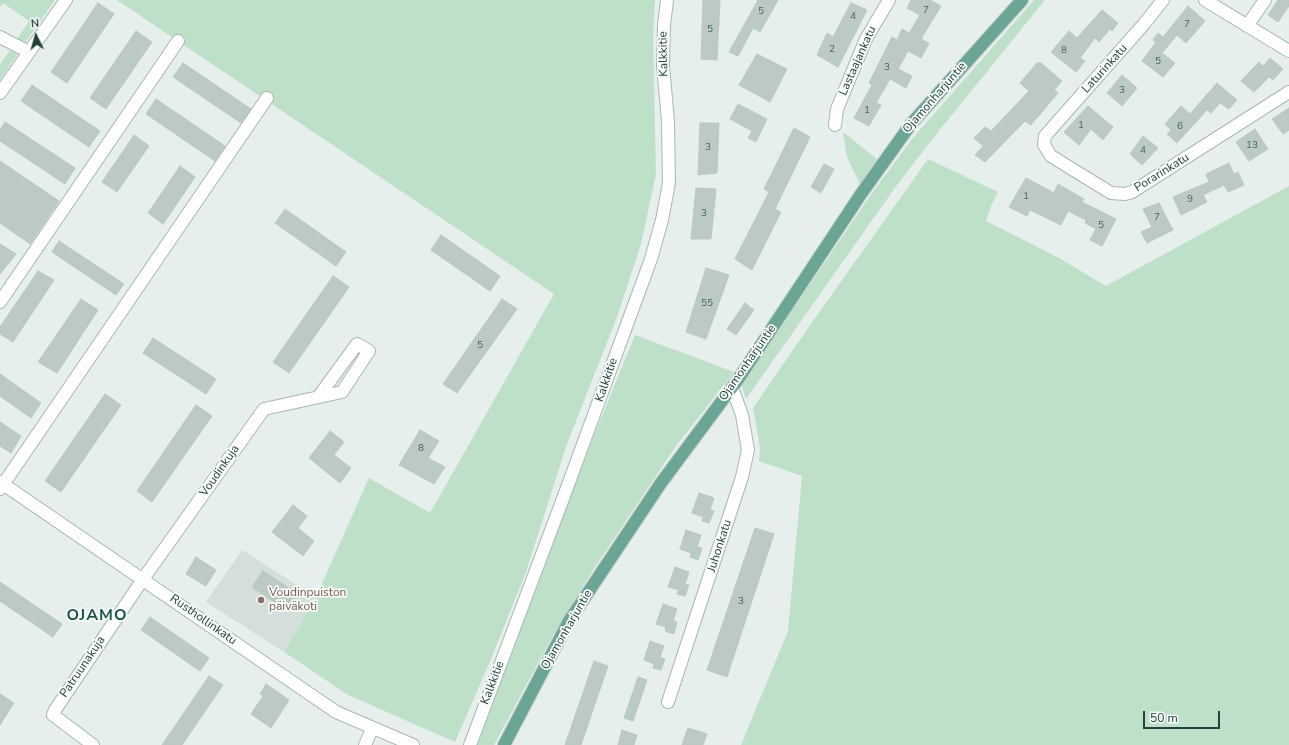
<!DOCTYPE html>
<html>
<head>
<meta charset="utf-8">
<style>
	body { margin:0 }
	#map { position:relative; width:1289px; height:745px; overflow:hidden; background:#e6efeb; font-family:"Nunito Sans",sans-serif }
	canvas { display:block }
	.north { position:absolute; left:16px; top:16px; width:40px; height:40px; -webkit-text-stroke:3px #f7fbf9; paint-order:stroke; rotate:355deg; font-size:11px; font-weight:700; line-height:16px; text-align:center; color:#24423a }
	.north::after { content:''; display:block; margin:auto; width:14px; height:18px; background:#24423a; clip-path:polygon(50% 0,100% 100%,50% 72%,0 100%) }
	.scale { position:absolute; left:1143px; top:711px; width:77px; height:18px; box-sizing:border-box; border:2px solid #24423a; border-top:0; padding-left:5px; font-size:12px; line-height:14px; white-space:nowrap; color:#24423a; -webkit-text-stroke:3px #f7fbf9; paint-order:stroke }
</style>
</head>
<body>
<div id="map">
<canvas width="1289" height="745"></canvas>
<div class="north">N</div>
<div class="scale">50 m</div>
</div>
<script>
const g = document.querySelector('canvas').getContext('2d');
g.lineJoin = 'round';
function fillPath(path, color) { g.fillStyle = color; g.fill(path, 'evenodd'); }
const toPath = rows => new Path2D(rows.map(r => 'M' + r).join(''));
function strokePath(path, color, width, dash) { g.strokeStyle = color; g.lineWidth = width; g.lineCap = dash ? 'butt' : 'round'; g.setLineDash(dash || []); g.stroke(path); }
function label(font, color, halo, rows, align = 'center') {
  g.font = font + ' "Nunito Sans",sans-serif'; g.lineWidth = 3.5; g.setLineDash([]); g.textBaseline = 'middle'; g.strokeStyle = halo; g.fillStyle = color; for (const [text, x, y, turn = 0] of rows) {
    g.save(); g.translate(x, y); g.rotate((+turn || 0) * Math.PI / 180); g.textAlign = isNaN(turn) ? turn : align; if (halo) g.strokeText(text, 0, 0); g.fillText(text, 0, 0); g.restore();
  }
}
const built = toPath([
	[242,550,316,597,284,652,206,602]
]);
const green = toPath([
	[0,0,55,0,25,43,20,42,18,38,29,21,3,3,0,7],
	[117,0,655,0,653,38,656,174,641,244,617,317,567,444,525,575,491,659,455,742,348,695,284,652,316,597,369,478,430,513,554,294],
	[1034,0,1045,0,930,142,897,185,746,399,742,386,748,375,872,193,912,139],
	[9,51,15,52,17,55,0,80,0,65],
	[843,132,878,160,860,184,847,157],
	[928,159,998,192,991,206,986,221,1059,258,1106,286,1289,186,1289,745,741,745,788,631,802,476,759,461,760,448,753,408,808,328],
	[635,335,734,372,676,446,593,570,552,637,494,745,476,745,545,555]
]);
const building = toPath([
	[703,0,720,0,717,60,701,59,703,0],
	[758,0,778,0,760,32,753,28,738,56,729,52,758,0],
	[911,0,930,0,941,6,921,39,929,43,921,58,908,51,898,69,912,76,906,88,890,79,876,103,881,105,869,126,854,118,872,85,869,83,892,37,897,40,902,29,909,33,920,15,907,8,911,0],
	[1278,0,1289,0,1289,6,1278,22,1268,15,1278,0],
	[98,3,114,14,67,83,51,72,98,3],
	[851,3,867,10,838,67,817,55,827,33,833,37,851,3],
	[1188,6,1205,21,1186,43,1177,35,1162,53,1175,63,1163,77,1142,61,1156,42,1153,40,1158,33,1163,37,1188,6],
	[1102,10,1118,23,1112,31,1110,29,1099,42,1095,38,1080,58,1085,61,1076,72,1051,52,1069,31,1077,38,1102,10],
	[136,31,152,42,106,109,90,98,136,31],
	[757,54,787,69,770,102,739,85,757,54],
	[1270,58,1283,69,1273,80,1269,77,1254,92,1241,81,1259,62,1263,66,1270,58],
	[183,63,251,109,241,123,173,77,183,63],
	[1037,63,1041,63,1062,81,1054,90,1058,93,1031,125,1025,121,985,162,975,155,983,146,974,138,985,127,991,131,1029,91,1020,83,1037,63],
	[1122,75,1137,88,1122,106,1107,93,1122,75],
	[1217,83,1237,100,1229,109,1220,103,1211,113,1207,110,1177,143,1167,134,1171,130,1165,124,1181,106,1190,114,1217,83],
	[32,85,100,131,89,147,21,101,32,85],
	[156,99,225,146,215,161,146,114,156,99],
	[738,104,767,119,756,142,748,138,752,131,730,119,738,104],
	[1088,106,1113,127,1103,140,1091,129,1079,145,1064,132,1088,106],
	[1289,108,1289,130,1283,134,1272,119,1289,108],
	[5,122,75,168,65,184,0,141,0,130,5,122],
	[700,123,719,123,717,173,698,175,700,123],
	[794,128,810,137,775,209,781,212,752,270,735,259,769,192,764,189,794,128],
	[1255,129,1268,149,1249,161,1236,142,1255,129],
	[134,135,149,146,117,192,102,182,134,135],
	[1143,136,1158,148,1142,165,1130,154,1143,136],
	[0,161,59,201,30,244,0,223,0,161],
	[1229,163,1234,174,1238,172,1244,185,1228,192,1224,185,1203,195,1207,202,1181,215,1173,197,1209,182,1206,174,1229,163],
	[824,164,834,169,821,193,811,187,824,164],
	[180,166,195,177,163,224,148,213,180,166],
	[1026,178,1054,193,1058,184,1084,199,1082,202,1116,219,1102,246,1090,240,1096,229,1085,223,1086,220,1068,211,1061,225,1030,210,1027,216,1009,207,1026,178],
	[696,188,716,189,711,239,691,239,696,188],
	[1159,203,1173,230,1147,243,1141,232,1152,227,1143,209,1159,203],
	[285,209,346,252,336,266,275,223,285,209],
	[441,235,500,276,490,291,431,250,441,235],
	[59,241,124,284,116,295,52,252,59,241],
	[0,244,16,254,0,274,0,244],
	[706,268,729,275,706,339,686,332,706,268],
	[38,271,54,280,13,342,0,334,0,327,38,271],
	[333,276,349,287,289,373,273,362,333,276],
	[81,299,98,310,57,373,38,362,81,299],
	[502,299,517,309,457,393,443,384,502,299],
	[745,303,754,310,736,335,727,329,745,303],
	[153,338,216,379,206,394,143,353,153,338],
	[0,374,41,403,31,418,0,396,0,374],
	[105,394,121,405,61,492,45,481,105,394],
	[196,405,212,416,152,502,137,491,196,405],
	[0,422,21,436,11,453,0,446,0,422],
	[420,430,439,441,428,458,445,467,434,484,399,465,420,430],
	[330,431,344,442,334,455,351,468,340,483,309,458,330,431],
	[699,493,714,498,710,510,714,511,709,523,702,521,703,517,692,513,699,493],
	[293,505,307,516,298,528,314,541,303,556,272,532,293,505],
	[755,528,774,534,727,677,707,670,755,528],
	[686,530,701,535,697,547,702,548,698,560,690,557,691,553,680,549,686,530],
	[196,557,216,570,206,586,186,574,196,557],
	[675,567,689,572,685,584,689,585,685,596,677,594,679,590,668,587,675,567],
	[263,571,299,595,288,611,252,587,263,571],
	[0,582,62,624,53,637,0,601,0,582],
	[663,604,677,609,673,620,677,622,674,634,665,631,666,627,656,624,663,604],
	[150,617,209,658,200,671,141,630,150,617],
	[650,641,664,646,660,657,665,659,661,670,653,668,654,664,644,660,650,641],
	[594,661,608,666,581,745,565,745,594,661],
	[209,676,223,685,182,745,162,745,209,676],
	[638,677,647,680,633,721,624,718,638,677],
	[266,684,289,700,271,728,251,714,263,696,260,694,266,684],
	[0,694,14,703,0,725,0,694],
	[688,728,707,734,703,745,682,745,688,728],
	[622,730,637,735,634,745,618,745,622,730]
]);
const minor = toPath([
	[1163,0,1144,24,1045,136,1044,145,1051,156,1111,193,1125,194,1132,192,1289,92],
	[1205,0,1289,51],
	[1247,26,1265,0],
	[0,37,29,52],
	[0,93,66,0],
	[835,125,837,109,866,39,889,0],
	[0,302,178,41],
	[0,482,336,712,413,745],
	[0,489,267,98],
	[668,702,742,477,748,450,742,415,732,388],
	[93,745,53,715,55,710,143,579,264,409,342,392,369,351,357,344,319,396],
	[365,745,372,729],
	[470,745,564,496,651,259,662,220,669,183,668,122,663,65,664,25,667,0]
]);
const major = toPath([
	[504,745,569,621,661,483,739,378,861,194,911,124,1022,0]
]);
const markers = [
	[261,600,4,"#8d6e63"]
];
const numberNames = [
	["7",926,11],
	["5",761,12],
	["4",853,17],
	["7",1187,25],
	["5",710,30],
	["2",832,50],
	["8",1064,51],
	["5",1158,62],
	["3",887,68],
	["3",1122,91],
	["1",867,111],
	["1",1081,126],
	["6",1180,127],
	["13",1252,146],
	["3",708,148],
	["4",1143,151],
	["1",1026,197],
	["9",1190,200],
	["3",704,214],
	["7",1157,218],
	["5",1101,226],
	["55",707,304],
	["5",480,346],
	["8",421,449],
	["3",741,602]
];
const streetNames = [
	["Kalkkitie",664,54,-91],
	["Lastaajankatu",858,61,-66],
	["Laturinkatu",1105,69,-48],
	["Ojamonharjuntie",935,98,-49],
	["Porarinkatu",1162,173,-32],
	["Ojamonharjuntie",748,363,-55],
	["Kalkkitie",607,380,-71],
	["Voudinkuja",220,471,-55],
	["Juhonkatu",720,546,-72],
	["Rusthollinkatu",203,620,35],
	["Ojamonharjuntie",567,630,-60],
	["Patruunakuja",83,667,-56],
	["Kalkkitie",493,683,-69]
];
const educationNames = [
	["Voudinpuiston",269,593],
	["päiväkoti",269,607]
];
const districtNames = [
	["OJAMO",97,616]
];
fillPath(built, '#d4dfda');
fillPath(green, '#bfe0c8');
fillPath(building, '#bbcac4');
strokePath(building, '#b8c9c2', 1);
strokePath(minor, '#a8b8b2', 14);
strokePath(major, '#c2cac8', 14);
strokePath(minor, '#fff', 12);
strokePath(major, '#6aa596', 12);
for (const [x, y, r, color] of markers) { const dot = new Path2D(); dot.arc(x, y, r, 0, 2 * Math.PI); g.fillStyle = color; g.fill(dot); strokePath(dot, '#f7fbf9', 1.5); }
label('10px', '#4a645c', null, numberNames);
label('12px', '#24423a', '#f7fbf9', streetNames);
label('12px', '#785e54', '#f7fbf9', educationNames, 'left');
g.letterSpacing = '1px';
label('bold 16px', '#1f5548', '#f7fbf9', districtNames);
g.letterSpacing = '0px';
</script>
</body>
</html>
